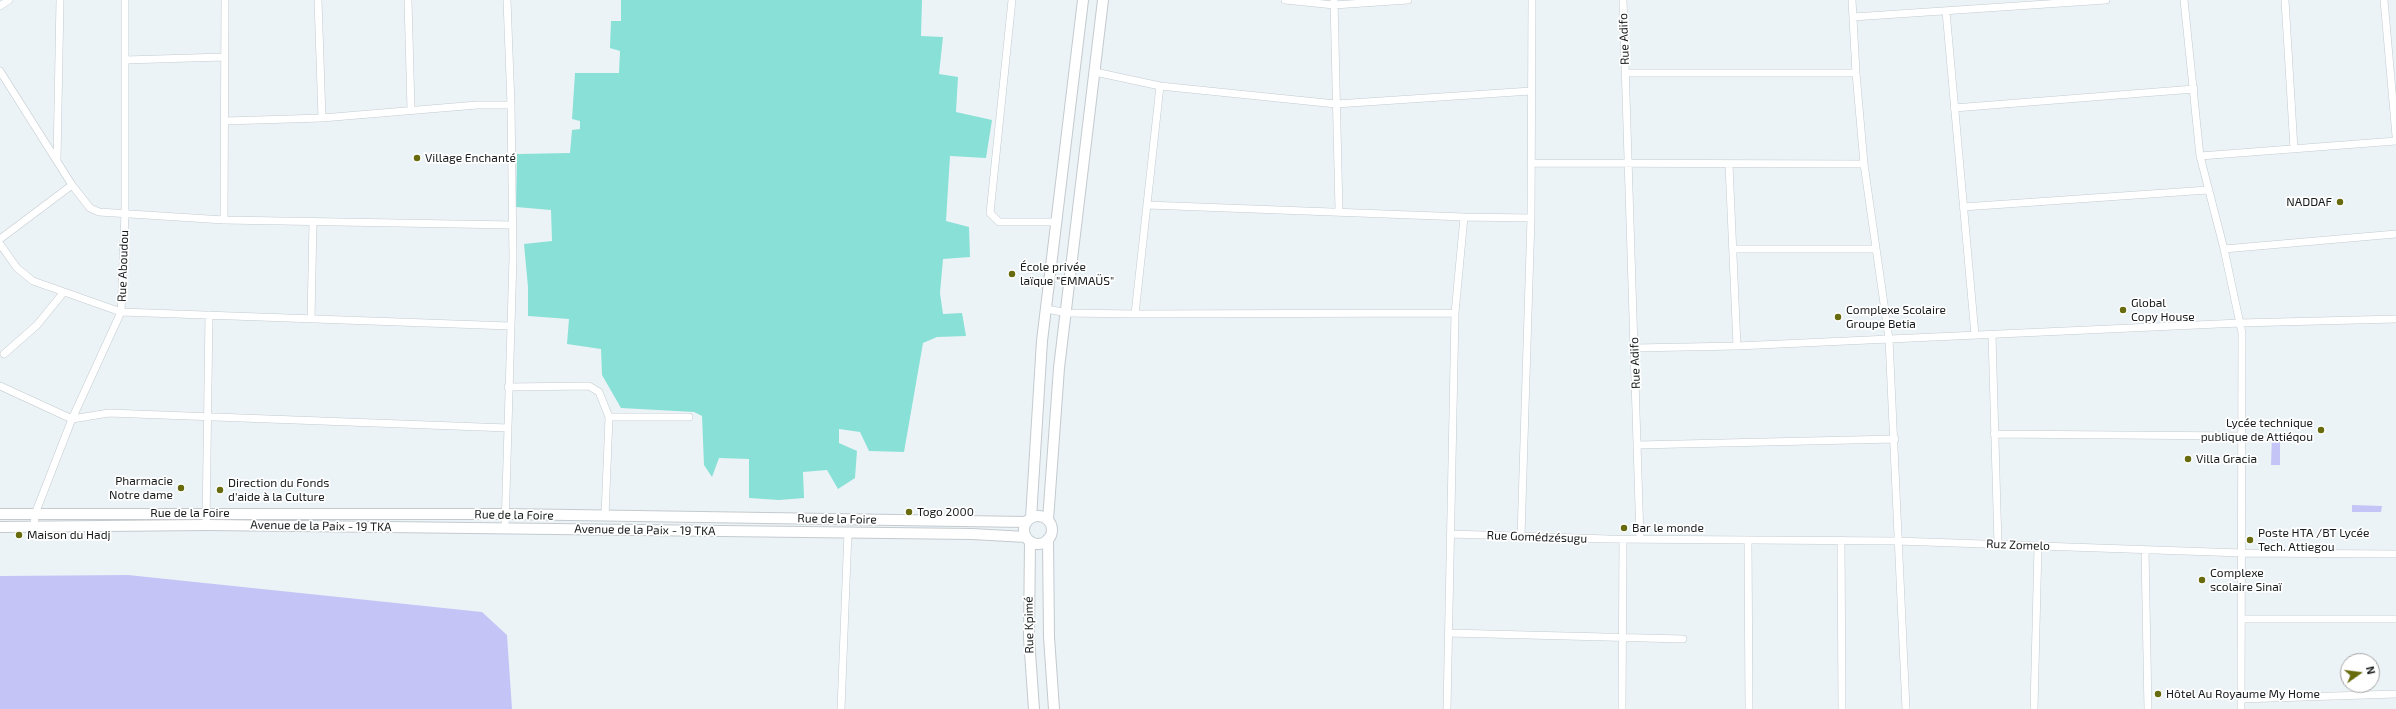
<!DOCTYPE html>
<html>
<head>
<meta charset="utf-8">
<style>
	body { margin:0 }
	#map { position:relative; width:2396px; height:709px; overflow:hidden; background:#ecf3f7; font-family:"Exo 2",sans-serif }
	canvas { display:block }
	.north { position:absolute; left:2340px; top:653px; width:40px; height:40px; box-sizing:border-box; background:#fff; border:1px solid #a3a3a4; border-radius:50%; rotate:76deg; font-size:11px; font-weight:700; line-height:16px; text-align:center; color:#181a1b }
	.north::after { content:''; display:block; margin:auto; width:14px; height:18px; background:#676b0d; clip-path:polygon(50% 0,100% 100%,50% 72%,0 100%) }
</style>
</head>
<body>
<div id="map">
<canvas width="2396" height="709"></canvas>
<div class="north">N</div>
</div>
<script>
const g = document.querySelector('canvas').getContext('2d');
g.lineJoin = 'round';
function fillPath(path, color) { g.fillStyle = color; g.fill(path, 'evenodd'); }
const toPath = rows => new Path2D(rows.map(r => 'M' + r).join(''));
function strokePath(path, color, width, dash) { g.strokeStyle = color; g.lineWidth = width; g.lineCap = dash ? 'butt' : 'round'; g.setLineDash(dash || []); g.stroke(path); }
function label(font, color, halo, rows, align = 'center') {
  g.font = font + ' "Exo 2",sans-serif'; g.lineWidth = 3.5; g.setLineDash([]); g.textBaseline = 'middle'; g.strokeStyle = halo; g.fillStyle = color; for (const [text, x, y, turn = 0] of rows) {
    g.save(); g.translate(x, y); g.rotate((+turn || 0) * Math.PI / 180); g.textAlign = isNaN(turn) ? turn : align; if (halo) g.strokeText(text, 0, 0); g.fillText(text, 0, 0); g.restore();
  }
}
const green = toPath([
	[2272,435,2280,435,2280,465,2271,465],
	[2352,505,2382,506,2381,512,2352,512],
	[128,575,482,612,507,635,512,709,0,709,0,576]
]);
const water = toPath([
	[621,0,922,0,921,36,943,37,939,74,958,77,956,112,992,120,986,158,950,156,946,221,969,227,970,257,943,259,940,293,943,314,962,313,966,336,937,337,923,343,904,452,869,451,860,432,839,429,839,443,857,451,855,478,838,489,827,470,803,472,804,498,779,500,749,498,749,459,719,458,712,477,704,465,702,416,694,412,621,408,602,375,601,349,567,344,569,319,528,316,528,287,524,244,552,241,551,210,516,207,517,154,570,153,572,130,580,129,580,121,572,119,575,73,619,73,620,51,610,48,611,21,621,21]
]);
const street = toPath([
	[318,0,322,118],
	[408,0,411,110],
	[1012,0,990,213,999,222,1057,222],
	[1285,0,1334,5,1408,0],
	[1334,0,1339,211],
	[1623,0,1640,538],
	[1852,0,1856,73,1864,164,1889,339,1906,709],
	[2184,0,2200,156,2224,249,2242,333,2241,709],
	[2285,0,2294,149],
	[2384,0,2396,136],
	[0,6,9,0],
	[1946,11,1975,335],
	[1853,17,2106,0],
	[125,60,224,57],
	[0,71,72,185,90,208,99,212,224,220,513,225],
	[1095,72,1160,86,1336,104,1531,91],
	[1625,73,1856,73],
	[1954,108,2194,89],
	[225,121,322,118,477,105,511,105],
	[2200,156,2396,141],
	[57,160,60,0],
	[1532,163,1864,164],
	[1729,165,1737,346],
	[1147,205,1464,217,1531,218],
	[1963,207,2208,190],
	[224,220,225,0],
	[0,239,72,185],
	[0,244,17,268,33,281,121,312,510,326],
	[1733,249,1876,249],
	[2224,249,2396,234],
	[1047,309,1067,313,1135,314,1455,313],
	[1135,314,1160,86],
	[311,319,313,222],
	[1992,335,1998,545],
	[1635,348,1737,346,2240,323,2396,319],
	[4,354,37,325,63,293],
	[0,386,72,419],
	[508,387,589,386,599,392,609,417,605,516],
	[609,417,689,417],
	[72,419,109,413,508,428],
	[1994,434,2242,436],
	[1638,445,1895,439],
	[206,525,209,315],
	[34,527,35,514,72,419,121,312,125,213,125,0],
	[505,528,513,258,511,105,507,0],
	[1451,534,1609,539,1897,541,2242,553,2396,554],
	[1521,536,1531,218,1532,0],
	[1748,540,1749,709],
	[1841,540,1842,709],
	[2145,550,2148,709],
	[2242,619,2396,619],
	[1449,633,1683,639],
	[2241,699,2396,694],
	[841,709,848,532],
	[1447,709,1455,313,1464,217],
	[1622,709,1623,539],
	[2034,709,2038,546]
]);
const secondary = toPath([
	[0,514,505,514,1027,522],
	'1024 530a14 14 0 1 1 28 0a14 14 0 1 1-28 0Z',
	[1031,518,1042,341,1083,0],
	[1048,520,1059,368,1103,0],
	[0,527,206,525,387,527,972,534,1026,537],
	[1048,539,1049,637,1054,709],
	[1030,541,1029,638,1034,709]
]);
const markers = [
	[417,158,4,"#676b0d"],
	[2340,202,4,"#676b0d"],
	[1012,274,4,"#676b0d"],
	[2123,310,4,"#676b0d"],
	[1838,317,4,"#676b0d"],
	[2321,430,4,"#676b0d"],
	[2188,459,4,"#676b0d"],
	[181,488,4,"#676b0d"],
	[220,490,4,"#676b0d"],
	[909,512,4,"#676b0d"],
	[1624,528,4,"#676b0d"],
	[19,535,4,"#676b0d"],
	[2250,540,4,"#676b0d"],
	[2202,580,4,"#676b0d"],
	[2158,694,4,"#676b0d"]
];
const streetNames = [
	["Rue Adifo",1624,39,-92],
	["Rue Aboudou",123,266,-88],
	["Rue Adifo",1635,363,-92],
	["Rue de la Foire",190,513],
	["Rue de la Foire",514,515,1],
	["Rue de la Foire",837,519,1],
	["Avenue de la Paix - 19 TKA",321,526,1],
	["Avenue de la Paix - 19 TKA",645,530,1],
	["Rue Gomédzésugu",1537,537,2],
	["Ruz Zomelo",2018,545,2],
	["Rue Kpimé",1029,625,-91]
];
const poiNames = [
	["Village Enchanté",425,158],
	["NADDAF",2332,202,"right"],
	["École privée",1020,267],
	["laïque \"EMMAÜS\"",1020,281],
	["Global",2131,303],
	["Copy House",2131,317],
	["Complexe Scolaire",1846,310],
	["Groupe Betia",1846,324],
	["Lycée technique",2313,423,"right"],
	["publique de Attiéqou",2313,437,"right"],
	["Villa Gracia",2196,459],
	["Pharmacie",173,481,"right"],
	["Notre dame",173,495,"right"],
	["Direction du Fonds",228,483],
	["d'aide à la Culture",228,497],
	["Togo 2000",917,512],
	["Bar le monde",1632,528],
	["Poste HTA /BT Lycée",2258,533],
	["Tech. Attiegou",2258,547],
	["Maison du Hadj",27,535],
	["Complexe",2210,573],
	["scolaire Sinaï",2210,587],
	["Hôtel Au Royaume My Home",2166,694]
];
fillPath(green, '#c4c5f6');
fillPath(water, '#89e0d6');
strokePath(street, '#c4cace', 8);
strokePath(secondary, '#c4cace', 12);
strokePath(street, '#fff', 7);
strokePath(secondary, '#fff', 10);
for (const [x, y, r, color] of markers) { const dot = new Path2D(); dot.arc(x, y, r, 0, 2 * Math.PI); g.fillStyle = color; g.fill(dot); strokePath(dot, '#fff', 1.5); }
label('12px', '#181a1b', '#fff', streetNames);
label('12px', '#181a1b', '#fff', poiNames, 'left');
</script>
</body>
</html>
